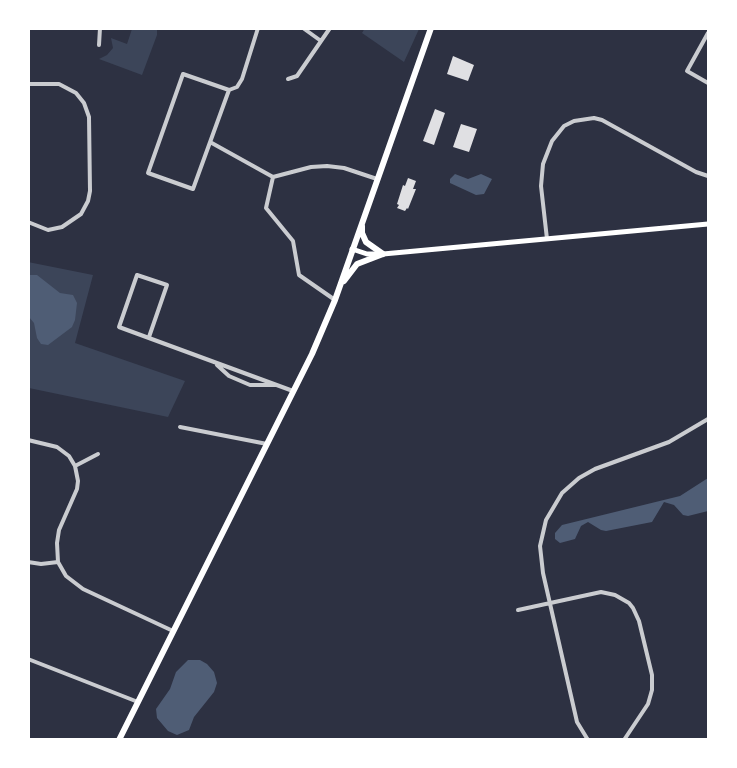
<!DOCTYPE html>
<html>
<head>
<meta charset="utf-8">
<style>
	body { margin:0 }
	#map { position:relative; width:737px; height:768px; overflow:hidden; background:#2d3142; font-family:Helvetica,sans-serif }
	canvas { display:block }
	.frame { position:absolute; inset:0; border:30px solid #fff; pointer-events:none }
</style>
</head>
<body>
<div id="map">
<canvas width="737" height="768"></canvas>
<div class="frame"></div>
</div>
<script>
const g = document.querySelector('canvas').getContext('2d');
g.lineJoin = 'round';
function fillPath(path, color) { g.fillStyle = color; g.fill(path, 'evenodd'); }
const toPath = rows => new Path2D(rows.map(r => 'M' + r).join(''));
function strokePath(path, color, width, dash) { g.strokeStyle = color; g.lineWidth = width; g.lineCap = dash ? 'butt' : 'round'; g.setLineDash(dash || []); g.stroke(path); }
const green = toPath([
	[365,28,419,28,419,29,404,62,362,33],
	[132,29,157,29,157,35,142,75,99,59,107,55,113,48,111,38,127,44],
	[28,262,93,275,75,343,185,381,168,417,29,388]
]);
const water = toPath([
	[455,174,468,179,481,174,492,179,484,194,476,195,450,183,450,179],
	[29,275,37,275,60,293,73,295,77,303,75,320,72,327,48,345,41,344,37,338,34,323,29,317],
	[708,478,708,511,688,516,683,515,674,505,664,502,652,522,606,531,601,530,588,522,581,526,575,539,560,543,555,539,555,533,562,525,680,496],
	[188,660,200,660,207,664,214,672,217,683,214,692,194,717,189,730,177,735,168,731,157,718,156,709,170,689,176,672]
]);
const building = toPath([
	[453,56,474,65,468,81,447,74],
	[435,109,445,113,434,145,423,141],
	[461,124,477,129,469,152,453,147],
	[408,178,416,181,413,189,416,189,408,209,407,208,405,211,397,208,399,205,397,204,403,185,405,186]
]);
const minor = toPath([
	[303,28,321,41],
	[708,33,687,71,708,83],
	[99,45,100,28],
	[288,79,297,76,330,28],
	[28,84,59,84,76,93,84,103,89,117,90,191,88,201,81,214,62,227,48,230,28,222],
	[229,90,183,74,148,173,193,189,229,90,237,87,242,79,258,28],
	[210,142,273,177,311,167,327,166,344,168,377,179],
	[273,177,266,208,293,241,299,275,335,300],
	[547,239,541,186,543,164,552,141,564,126,574,121,594,118,602,120,696,172,708,176],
	[149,337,167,285,137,275,119,327,293,391],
	[217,365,229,376,250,385,275,385],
	[180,427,267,444],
	[28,440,57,447,69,456,75,466,78,481,77,489,59,530,57,543,58,562,66,576,83,589,173,631],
	[75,466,98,454],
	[28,562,41,564,58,562],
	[518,610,601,592,615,595,629,603,633,608,639,621,652,675,652,690,648,704,624,740],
	[28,659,138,702],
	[588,740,577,722,543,573,540,546,546,520,562,493,579,478,595,469,669,442,708,419]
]);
const secondary = toPath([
	[352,249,367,254,383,254,708,224]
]);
const trunk = toPath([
	[362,226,362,233,366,242,383,254],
	[344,281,357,264,383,254],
	[119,740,312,354,335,300,431,28]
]);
fillPath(green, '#3c4559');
fillPath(water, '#4f5d75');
fillPath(building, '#e0e0e3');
strokePath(minor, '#caccd0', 4);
strokePath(secondary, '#fff', 5);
strokePath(trunk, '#fff', 6);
</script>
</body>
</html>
